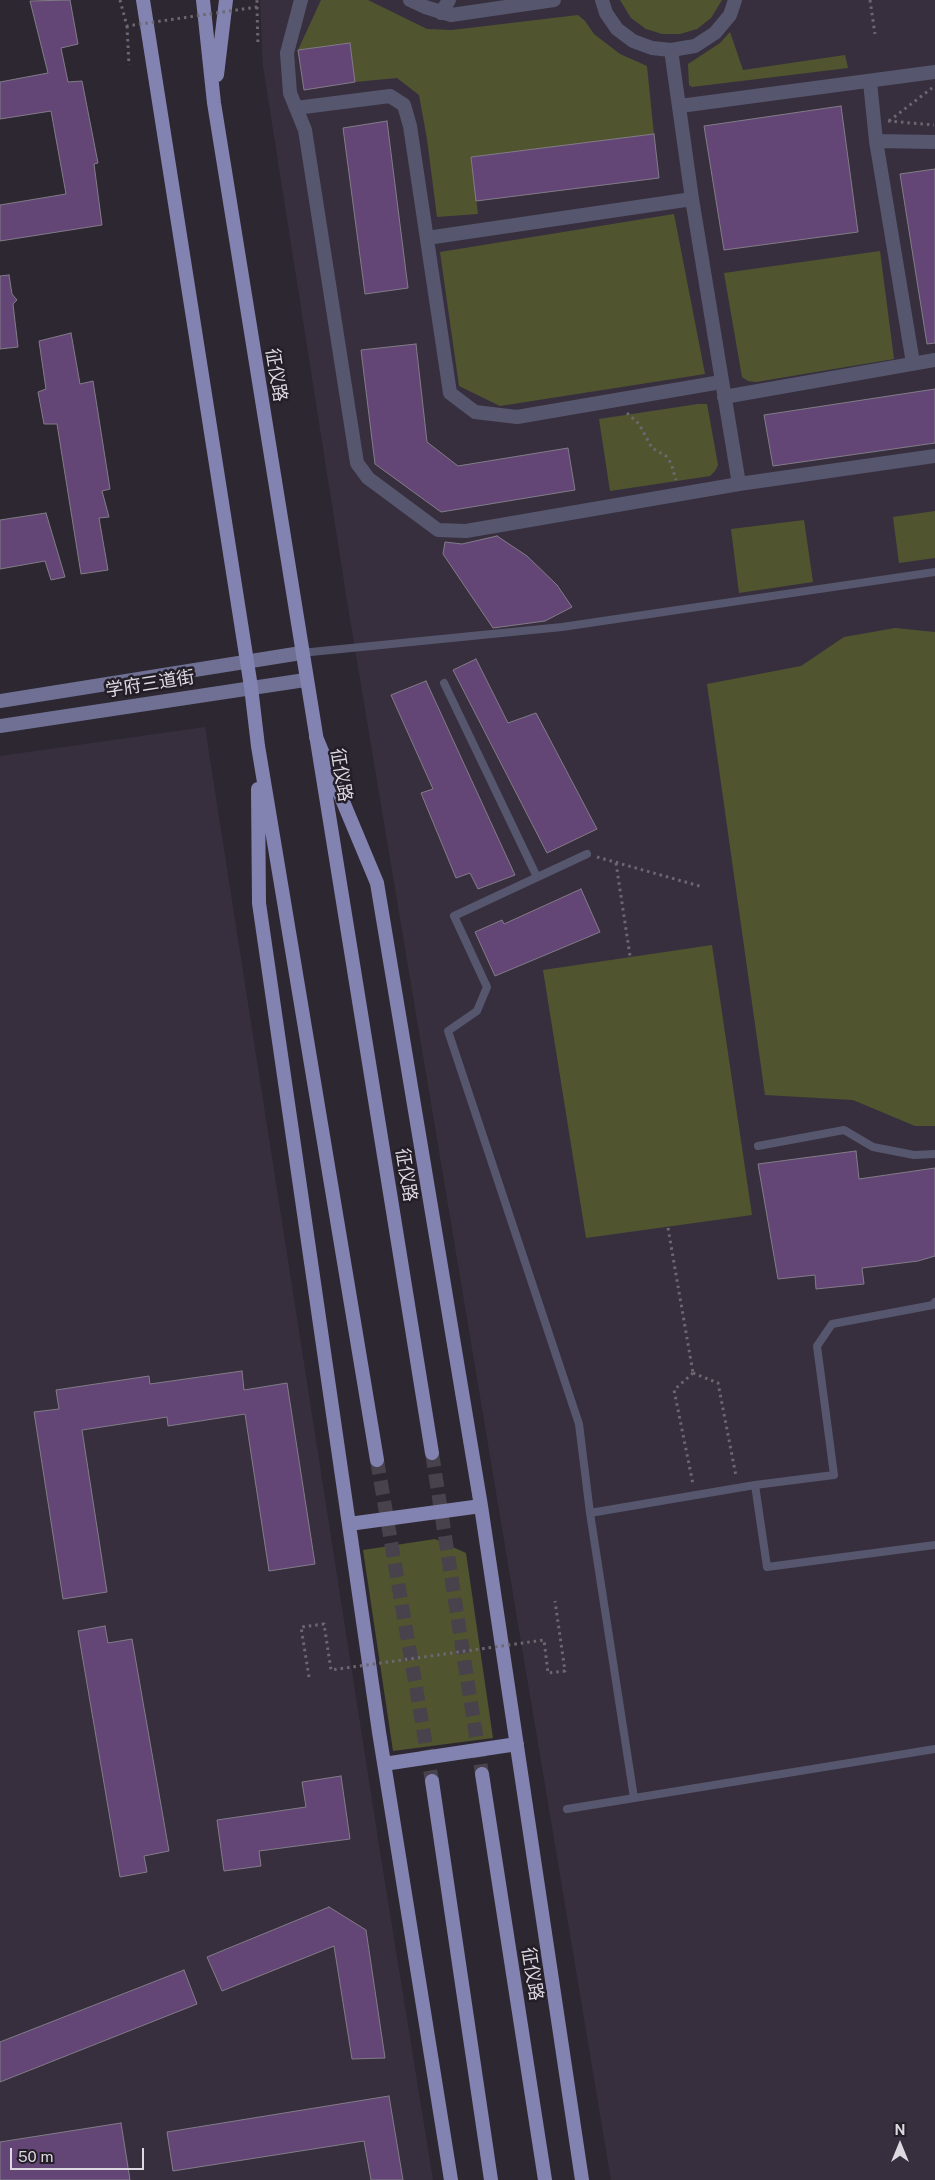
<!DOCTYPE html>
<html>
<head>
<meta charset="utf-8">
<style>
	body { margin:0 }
	#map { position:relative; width:935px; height:2180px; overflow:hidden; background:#2d2731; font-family:"Public Sans",sans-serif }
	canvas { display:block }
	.north { position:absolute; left:875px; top:2120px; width:50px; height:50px; -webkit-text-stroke:4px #231e27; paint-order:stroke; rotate:0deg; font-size:14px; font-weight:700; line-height:20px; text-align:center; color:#ddd9e0 }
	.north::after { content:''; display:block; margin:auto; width:18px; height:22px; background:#ddd9e0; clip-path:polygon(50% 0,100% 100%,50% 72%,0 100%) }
	.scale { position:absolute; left:10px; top:2148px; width:134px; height:22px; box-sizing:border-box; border:2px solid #ddd9e0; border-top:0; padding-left:6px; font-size:15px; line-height:18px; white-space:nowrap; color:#ddd9e0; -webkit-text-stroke:4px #231e27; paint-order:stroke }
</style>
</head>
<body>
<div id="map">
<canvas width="935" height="2180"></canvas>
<div class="north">N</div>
<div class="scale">50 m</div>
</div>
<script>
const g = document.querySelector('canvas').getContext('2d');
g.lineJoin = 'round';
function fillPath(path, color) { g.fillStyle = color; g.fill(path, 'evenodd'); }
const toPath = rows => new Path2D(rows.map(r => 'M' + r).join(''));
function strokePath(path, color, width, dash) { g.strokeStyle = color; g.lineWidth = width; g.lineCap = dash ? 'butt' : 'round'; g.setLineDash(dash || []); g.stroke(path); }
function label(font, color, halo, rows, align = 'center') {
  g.font = font + ' "Public Sans","Noto Sans SC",sans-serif'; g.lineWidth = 5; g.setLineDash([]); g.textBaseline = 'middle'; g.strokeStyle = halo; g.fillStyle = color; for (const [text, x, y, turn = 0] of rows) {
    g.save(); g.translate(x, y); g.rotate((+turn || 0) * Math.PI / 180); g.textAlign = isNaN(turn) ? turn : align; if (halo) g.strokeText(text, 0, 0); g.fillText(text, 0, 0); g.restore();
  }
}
const built = toPath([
	[260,0,935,0,935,2180,611,2180,348,607,263,66],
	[205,727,381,1858,433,2180,0,2180,0,756]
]);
const green = toPath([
	[321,0,368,0,427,29,452,30,578,15,585,21,594,34,620,54,647,66,654,135,471,157,478,214,437,217,427,139,419,95,397,78,355,82,350,43,298,50],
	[620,0,722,0,711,18,697,29,680,34,662,34,646,29,631,18],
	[730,32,743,70,845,55,848,68,692,87,689,85,688,64,720,43],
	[674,214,705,374,500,406,459,386,440,252],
	[880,251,894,359,756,382,748,381,742,377,724,273],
	[698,404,707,404,718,465,715,471,710,476,610,491,599,419],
	[935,511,935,558,899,563,893,517],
	[804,520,813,582,739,593,731,529],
	[895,628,935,632,935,1126,915,1126,853,1100,765,1095,707,684,801,666,844,637],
	[712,945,752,1215,586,1238,543,970],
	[435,1539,466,1553,493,1738,393,1751,363,1550]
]);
const building = toPath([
	[70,0,78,44,61,48,68,82,82,81,98,163,94,164,102,225,0,241,0,205,66,194,51,111,0,119,0,82,48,73,30,1,70,0],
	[350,43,355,82,304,90,298,50,350,43],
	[841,106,858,232,724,250,704,126,841,106],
	[387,121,408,288,365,294,343,128,387,121],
	[654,134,659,178,476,201,471,157,654,134],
	[935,169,935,343,927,344,900,174,935,169],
	[9,275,12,294,17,300,13,304,18,347,0,349,0,276,9,275],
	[71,333,80,384,93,381,110,489,102,491,109,517,99,518,108,570,81,574,57,424,44,424,38,392,46,389,39,341,71,333],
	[416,344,427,442,458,466,568,448,575,490,441,512,375,464,361,350,416,344],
	[935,389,935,443,773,466,764,415,935,389],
	[46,513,65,577,51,580,45,561,0,569,0,520,46,513],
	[497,536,527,556,557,585,572,607,545,621,493,628,443,554,445,542,462,544,497,536],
	[476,659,508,723,536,713,597,829,547,853,453,670,476,659],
	[426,681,515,875,478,889,470,873,456,878,421,793,433,789,391,695,426,681],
	[581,889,600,932,495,976,475,932,502,920,504,924,581,889],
	[856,1151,859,1179,935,1168,935,1256,918,1261,862,1268,864,1284,816,1289,815,1275,778,1279,758,1164,856,1151],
	[242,1371,244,1390,287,1383,315,1564,269,1571,245,1414,168,1426,167,1417,82,1430,107,1592,63,1599,34,1412,59,1409,56,1390,149,1376,150,1384,242,1371],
	[105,1626,108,1643,132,1639,169,1851,144,1856,147,1872,120,1877,78,1631,105,1626],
	[341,1776,350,1839,259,1851,261,1866,224,1871,217,1820,306,1807,302,1782,341,1776],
	[329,1907,366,1930,385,2058,352,2059,334,1946,222,1991,207,1957,329,1907],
	[184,1970,197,2004,0,2082,0,2042,184,1970],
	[389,2096,403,2180,371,2180,364,2141,173,2171,167,2132,389,2096],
	[121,2123,130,2180,0,2180,0,2142,121,2123]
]);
const primaryTunnel = toPath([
	[432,1453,482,1774],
	[377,1460,432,1781]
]);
const path = toPath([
	[870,0,875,34],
	[257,7,258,46],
	[127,26,129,65],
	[888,121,934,125],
	[889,121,932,88],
	[627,413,639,424,652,448,666,456,671,463,676,480],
	[597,857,703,887],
	[616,863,630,956],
	[668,1228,693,1373],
	[693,1373,718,1383,736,1476],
	[693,1373,674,1390,693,1484]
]);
const service = toPath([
	[301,653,562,627,935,572],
	[444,683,537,877],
	[587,854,454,916,487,987,477,1011,448,1031,579,1424,590,1513,755,1485,834,1475,817,1346,832,1324,933,1305,935,1302],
	[758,1146,844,1130,873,1147,914,1155,935,1154],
	[755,1485,767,1567,935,1545],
	[590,1513,634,1798],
	[567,1809,935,1749]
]);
const minor = toPath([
	[301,0,287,53,290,93,305,130,357,463,368,478,438,530,466,531,739,484],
	[410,0,425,7,451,15,554,0],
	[602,0,606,13,617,29,633,41,652,48,671,50,695,46,715,33,730,15,735,0],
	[441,13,449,0],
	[671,50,692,199,739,484,935,456],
	[870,82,876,141,913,363],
	[680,106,935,72],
	[296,108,390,96,404,105,410,126,450,393,475,412,517,417,721,382],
	[876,141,935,142],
	[427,238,692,199],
	[724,397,935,360]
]);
const secondary = toPath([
	[0,701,301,653],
	[0,726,305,680]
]);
const primary = toPath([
	[143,0,251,687,258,746,377,1460],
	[203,0,214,103,432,1453],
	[217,75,226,0],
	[316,737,377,883,481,1506,582,2180],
	[258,789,259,903,379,1732,451,2180],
	[349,1524,481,1506],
	[384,1764,517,1744],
	[482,1774,545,2180],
	[432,1781,491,2180]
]);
const pathBridge = toPath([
	[120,0,127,26,257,7,257,0],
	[309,1677,301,1627,324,1624,331,1670,544,1640,548,1673,565,1671,555,1601]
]);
const streetNames = [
	["征仪路",276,375,81],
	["学府三道街",150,684,-9],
	["征仪路",341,775,81],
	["征仪路",406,1175,81],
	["征仪路",532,1974,81]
];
fillPath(built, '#372f3e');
fillPath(green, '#50552f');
fillPath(building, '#634676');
strokePath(building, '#827c87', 1);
strokePath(primaryTunnel, '#47424b', 14, [14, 7]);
strokePath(path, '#6d6770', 3, [2.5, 4]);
strokePath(service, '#56576e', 8);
strokePath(minor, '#56576e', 14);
strokePath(secondary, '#6f7094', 14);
strokePath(primary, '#8383b2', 14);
strokePath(pathBridge, '#6d6770', 3, [2.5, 4]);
label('18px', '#ddd9e0', '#231e27', streetNames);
</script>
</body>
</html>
